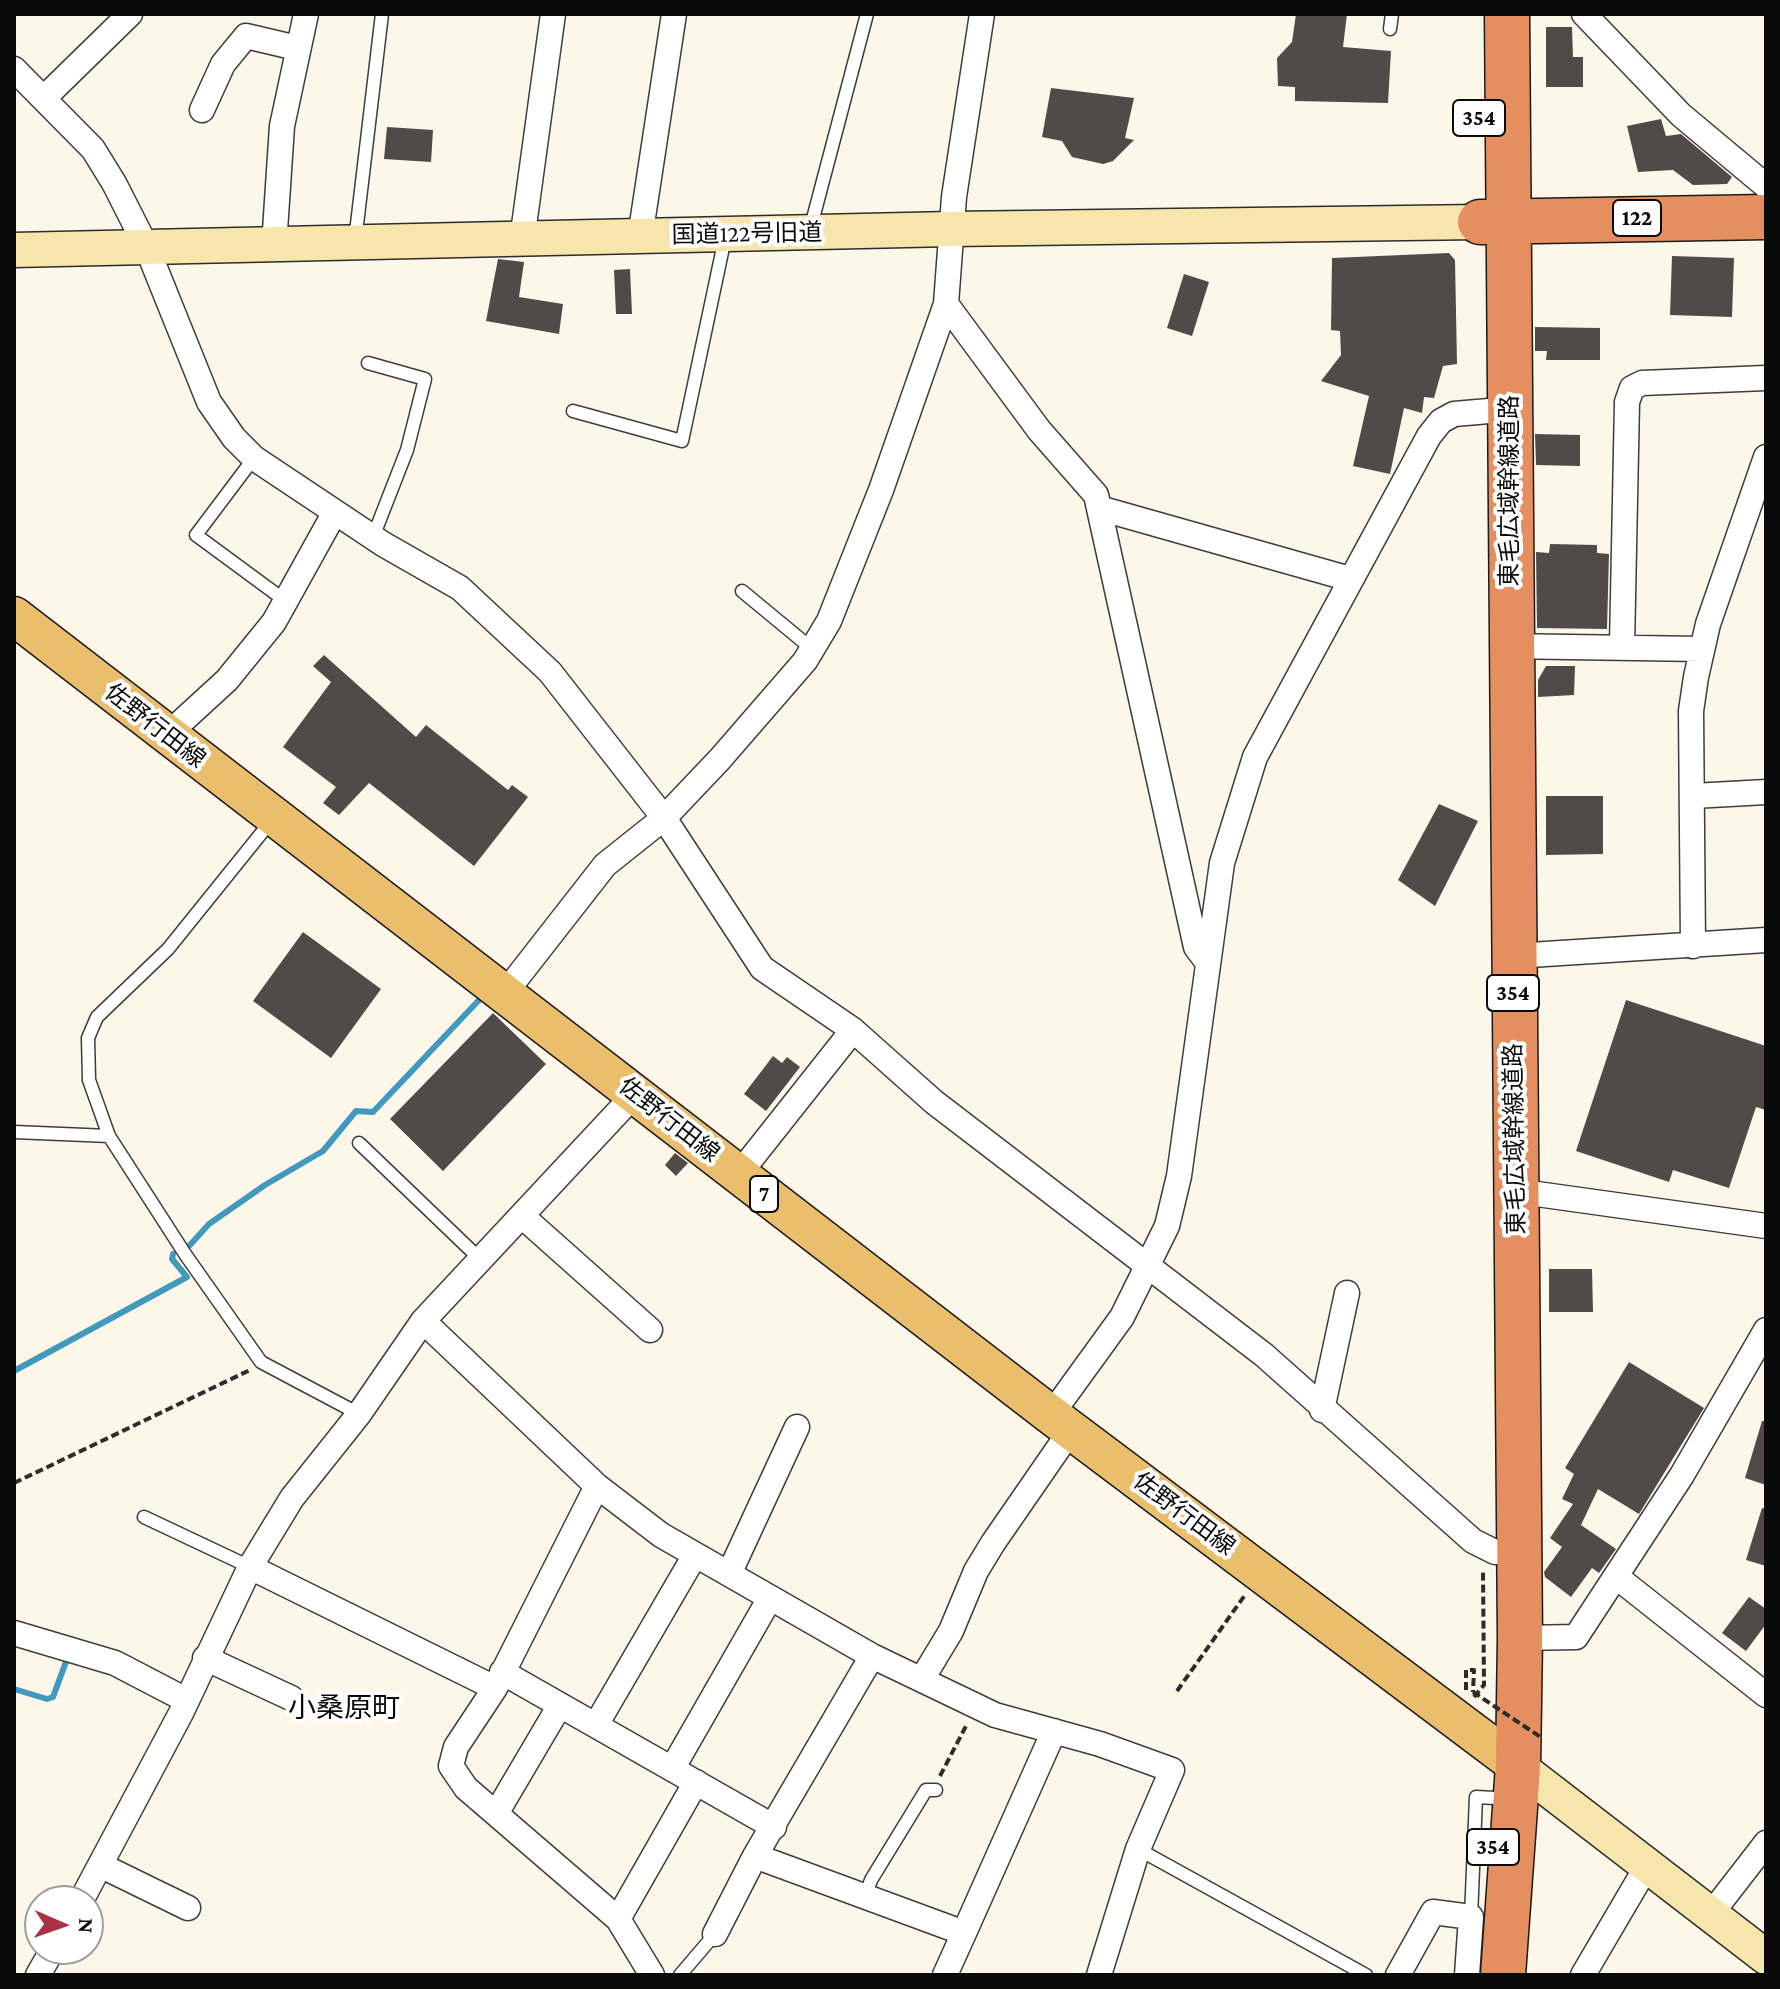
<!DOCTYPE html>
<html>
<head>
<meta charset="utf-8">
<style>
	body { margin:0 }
	#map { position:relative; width:1780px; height:1989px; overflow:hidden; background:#fdf7e9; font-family:"Crimson Pro",serif }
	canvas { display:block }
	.frame { position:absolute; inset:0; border:16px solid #0a0a0a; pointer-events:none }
	.north { position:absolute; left:24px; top:1885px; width:80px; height:80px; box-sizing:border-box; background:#fff; border:2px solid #9d9d9d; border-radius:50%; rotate:92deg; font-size:22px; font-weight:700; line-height:32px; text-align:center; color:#0a0a0a }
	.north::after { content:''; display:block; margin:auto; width:28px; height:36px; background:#aa3244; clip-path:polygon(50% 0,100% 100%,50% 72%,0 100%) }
</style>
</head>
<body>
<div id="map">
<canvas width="1780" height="1989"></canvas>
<div class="frame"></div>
<div class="north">N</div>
</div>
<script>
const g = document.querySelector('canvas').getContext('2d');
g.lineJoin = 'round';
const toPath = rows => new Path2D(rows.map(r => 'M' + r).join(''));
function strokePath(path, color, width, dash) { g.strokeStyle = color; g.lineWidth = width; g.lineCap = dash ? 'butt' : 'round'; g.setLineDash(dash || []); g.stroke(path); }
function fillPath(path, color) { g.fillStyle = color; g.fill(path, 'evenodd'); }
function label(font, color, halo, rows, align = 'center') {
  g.font = font + ' "Crimson Pro","Noto Sans JP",serif'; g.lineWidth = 8; g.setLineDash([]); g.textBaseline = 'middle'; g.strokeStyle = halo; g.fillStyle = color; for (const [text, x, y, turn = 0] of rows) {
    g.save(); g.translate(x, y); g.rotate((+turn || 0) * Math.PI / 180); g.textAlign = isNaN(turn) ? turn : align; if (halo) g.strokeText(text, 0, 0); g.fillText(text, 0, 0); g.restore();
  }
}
const stream = toPath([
	[190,1245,209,1224,265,1185,323,1151,356,1111,373,1112,480,999],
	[14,1371,187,1277,172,1259,173,1254],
	[14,1689,47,1699,53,1697,67,1659]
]);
const building = toPath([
	[1296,14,1347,14,1343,47,1391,51,1388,103,1295,101,1295,87,1278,86,1277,58,1292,42],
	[1546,27,1572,27,1573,57,1583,57,1583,87,1546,87],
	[1051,88,1134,98,1125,138,1134,140,1113,161,1103,164,1072,157,1062,141,1042,137],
	[1661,119,1666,136,1681,134,1732,177,1727,184,1693,185,1673,170,1638,172,1627,126],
	[387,127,433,130,431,162,384,159],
	[1449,253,1455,260,1457,364,1443,366,1434,398,1424,397,1422,413,1404,408,1390,474,1353,466,1369,396,1321,381,1341,355,1340,331,1331,330,1332,258],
	[1672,256,1734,258,1732,317,1670,315],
	[498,259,524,262,519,297,563,304,559,334,486,321],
	[630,269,632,314,616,314,614,270],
	[1184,274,1209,282,1192,336,1167,328],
	[1535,327,1600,328,1600,360,1546,360,1547,351,1535,351],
	[1535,434,1580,435,1580,466,1536,465],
	[1550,544,1597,545,1597,553,1609,554,1607,629,1537,628,1536,552,1549,553],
	[324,655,416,737,426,725,508,790,512,785,528,797,474,866,369,783,339,815,323,803,336,787,283,747,331,682,313,666],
	[1546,666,1575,666,1574,695,1538,697,1538,680],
	[1546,796,1603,796,1603,854,1546,855],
	[1439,804,1478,821,1435,906,1398,880],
	[303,932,381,989,331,1058,253,1001],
	[1626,1000,1766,1046,1766,1110,1756,1107,1729,1188,1673,1170,1669,1182,1576,1151],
	[493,1013,546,1064,443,1171,390,1119],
	[773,1056,782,1063,787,1057,800,1067,766,1111,744,1094],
	[675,1153,688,1163,676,1176,665,1165],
	[1549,1269,1592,1269,1593,1312,1549,1312],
	[1629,1362,1704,1408,1639,1514,1598,1489,1581,1525,1616,1549,1599,1573,1592,1568,1571,1597,1545,1577,1544,1572,1562,1547,1550,1538,1573,1504,1562,1499,1574,1474,1565,1468],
	[1762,1421,1766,1421,1766,1485,1745,1478],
	[1762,1508,1766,1509,1766,1566,1746,1560],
	[1749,1597,1766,1609,1766,1624,1746,1651,1722,1633]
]);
const path = toPath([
	[14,1483,250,1370],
	[1466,1690,1466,1670,1474,1670,1473,1692],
	[1177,1691,1245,1595],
	[1474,1697,1484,1685,1483,1570],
	[940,1776,967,1724]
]);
const lane = toPath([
	[1390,29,1392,14],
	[810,230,867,14],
	[355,241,382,14],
	[368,363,425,379,407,450,373,537],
	[573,411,682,441,725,238],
	[254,458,196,535,287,602],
	[742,591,811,648],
	[272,820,168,949,97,1017,88,1038,89,1080,109,1136,185,1254,261,1362,359,1414],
	[14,1132,109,1136],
	[359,1143,481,1260],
	[144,1517,250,1567],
	[1138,1849,1366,1975],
	[865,1897,871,1880,926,1790,936,1790],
	[1471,1917,1476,1797,1495,1798],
	[680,1975,715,1934]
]);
const street = toPath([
	[1584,14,1681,115,1766,186],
	[14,69,93,149,114,183,147,248,209,402,234,438,254,458,383,544,460,588,550,672,664,818,762,968,853,1030,934,1102,1264,1355,1473,1541,1495,1552],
	[44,98,130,14],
	[202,110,223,64,246,36,297,48],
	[640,237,674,14],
	[522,240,553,14],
	[274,246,282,126,306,14],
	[946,304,1039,430,1096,495,1196,947,1208,963],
	[1099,508,1350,579],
	[1503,646,1701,649],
	[1622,646,1627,402,1632,388,1642,383,1766,378],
	[167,735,227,680,274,622,335,512],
	[1693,796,1766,792],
	[1693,946,1691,711,1696,677,1708,624,1766,457],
	[1514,956,1766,940],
	[505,993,605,865,664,818,720,759,805,661,829,621,881,490,946,304,954,197,982,14],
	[739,1174,853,1030],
	[1516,1195,1537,1194,1766,1226],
	[522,1216,650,1330],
	[423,1321,597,1486,661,1535,872,1656,995,1715,1100,1744,1172,1770,1138,1849,1099,1975],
	[1322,1410,1347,1293],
	[1051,1415,1122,1317,1167,1226,1179,1176,1222,863,1255,757,1429,436,1441,421,1454,414,1489,411],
	[597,1486,495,1688,456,1747,451,1766,466,1788,618,1919,652,1975],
	[250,1567,495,1688],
	[729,1574,797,1427],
	[1618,1578,1766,1695],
	[14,1633,115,1663,186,1700],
	[1520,1638,1576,1637,1682,1475,1766,1330],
	[205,1658,291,1698],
	[502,1672,774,1827],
	[922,1679,951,1631,976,1571,993,1543,1071,1430],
	[596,1725,695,1555],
	[672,1769,770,1598],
	[497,1812,560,1705],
	[755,1856,964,1933,1054,1731],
	[102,1866,188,1908],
	[81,1901,181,1713,250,1567,292,1498,359,1414,423,1321,635,1094],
	[1711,1914,1766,1843],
	[618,1919,696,1782],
	[715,1934,755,1856,872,1656],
	[38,1975,53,1949],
	[945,1975,964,1933],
	[1398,1975,1433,1912,1471,1917,1467,1975],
	[1583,1975,1647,1866]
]);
const secondary = toPath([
	[14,250,951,229,1480,222],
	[1518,1766,1766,1957]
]);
const primary = toPath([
	[14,616,1051,1415,1518,1766]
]);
const highway = toPath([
	[1480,222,1766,217],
	[1503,1975,1518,1766,1520,1638,1507,14]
]);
const pathBridge = toPath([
	[1473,1692,1542,1738]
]);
const shields = [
	[1479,118,52],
	[1637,218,48],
	[1513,993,52],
	[764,1194,28],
	[1493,1847,52]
];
const shieldNames = [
	["354",1479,118],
	["122",1637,218],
	["354",1513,993],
	["7",764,1194],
	["354",1493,1847]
];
const streetNames = [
	["国道122号旧道",747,234,-1],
	["東毛広域幹線道路",1510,491,-90],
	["佐野行田線",155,726,38],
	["佐野行田線",669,1120,38],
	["東毛広域幹線道路",1515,1139,-91],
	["佐野行田線",1184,1514,37]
];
const quarterNames = [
	["小桑原町",344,1708]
];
strokePath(stream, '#4299be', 6);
fillPath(building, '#514a48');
strokePath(lane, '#3d3d3d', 15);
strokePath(street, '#3d3d3d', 27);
strokePath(secondary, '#2c2c2c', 37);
strokePath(primary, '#1b1b1b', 41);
strokePath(highway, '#1b1b1b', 47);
strokePath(path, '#2c2c2c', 4, [8, 4]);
strokePath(lane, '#fff', 12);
strokePath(street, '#fff', 24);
strokePath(secondary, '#f6e6ab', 34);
strokePath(primary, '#eabe6c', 38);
strokePath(highway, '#e58e5f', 44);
strokePath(pathBridge, '#2c2c2c', 4, [8, 4]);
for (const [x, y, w] of shields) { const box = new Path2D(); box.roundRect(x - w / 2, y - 18, w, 36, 6); g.fillStyle = '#fff'; g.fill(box); strokePath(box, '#0a0a0a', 2); }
label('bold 22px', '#0a0a0a', null, shieldNames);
label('24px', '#0a0a0a', '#fff', streetNames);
label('28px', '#0a0a0a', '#fff', quarterNames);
</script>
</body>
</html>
